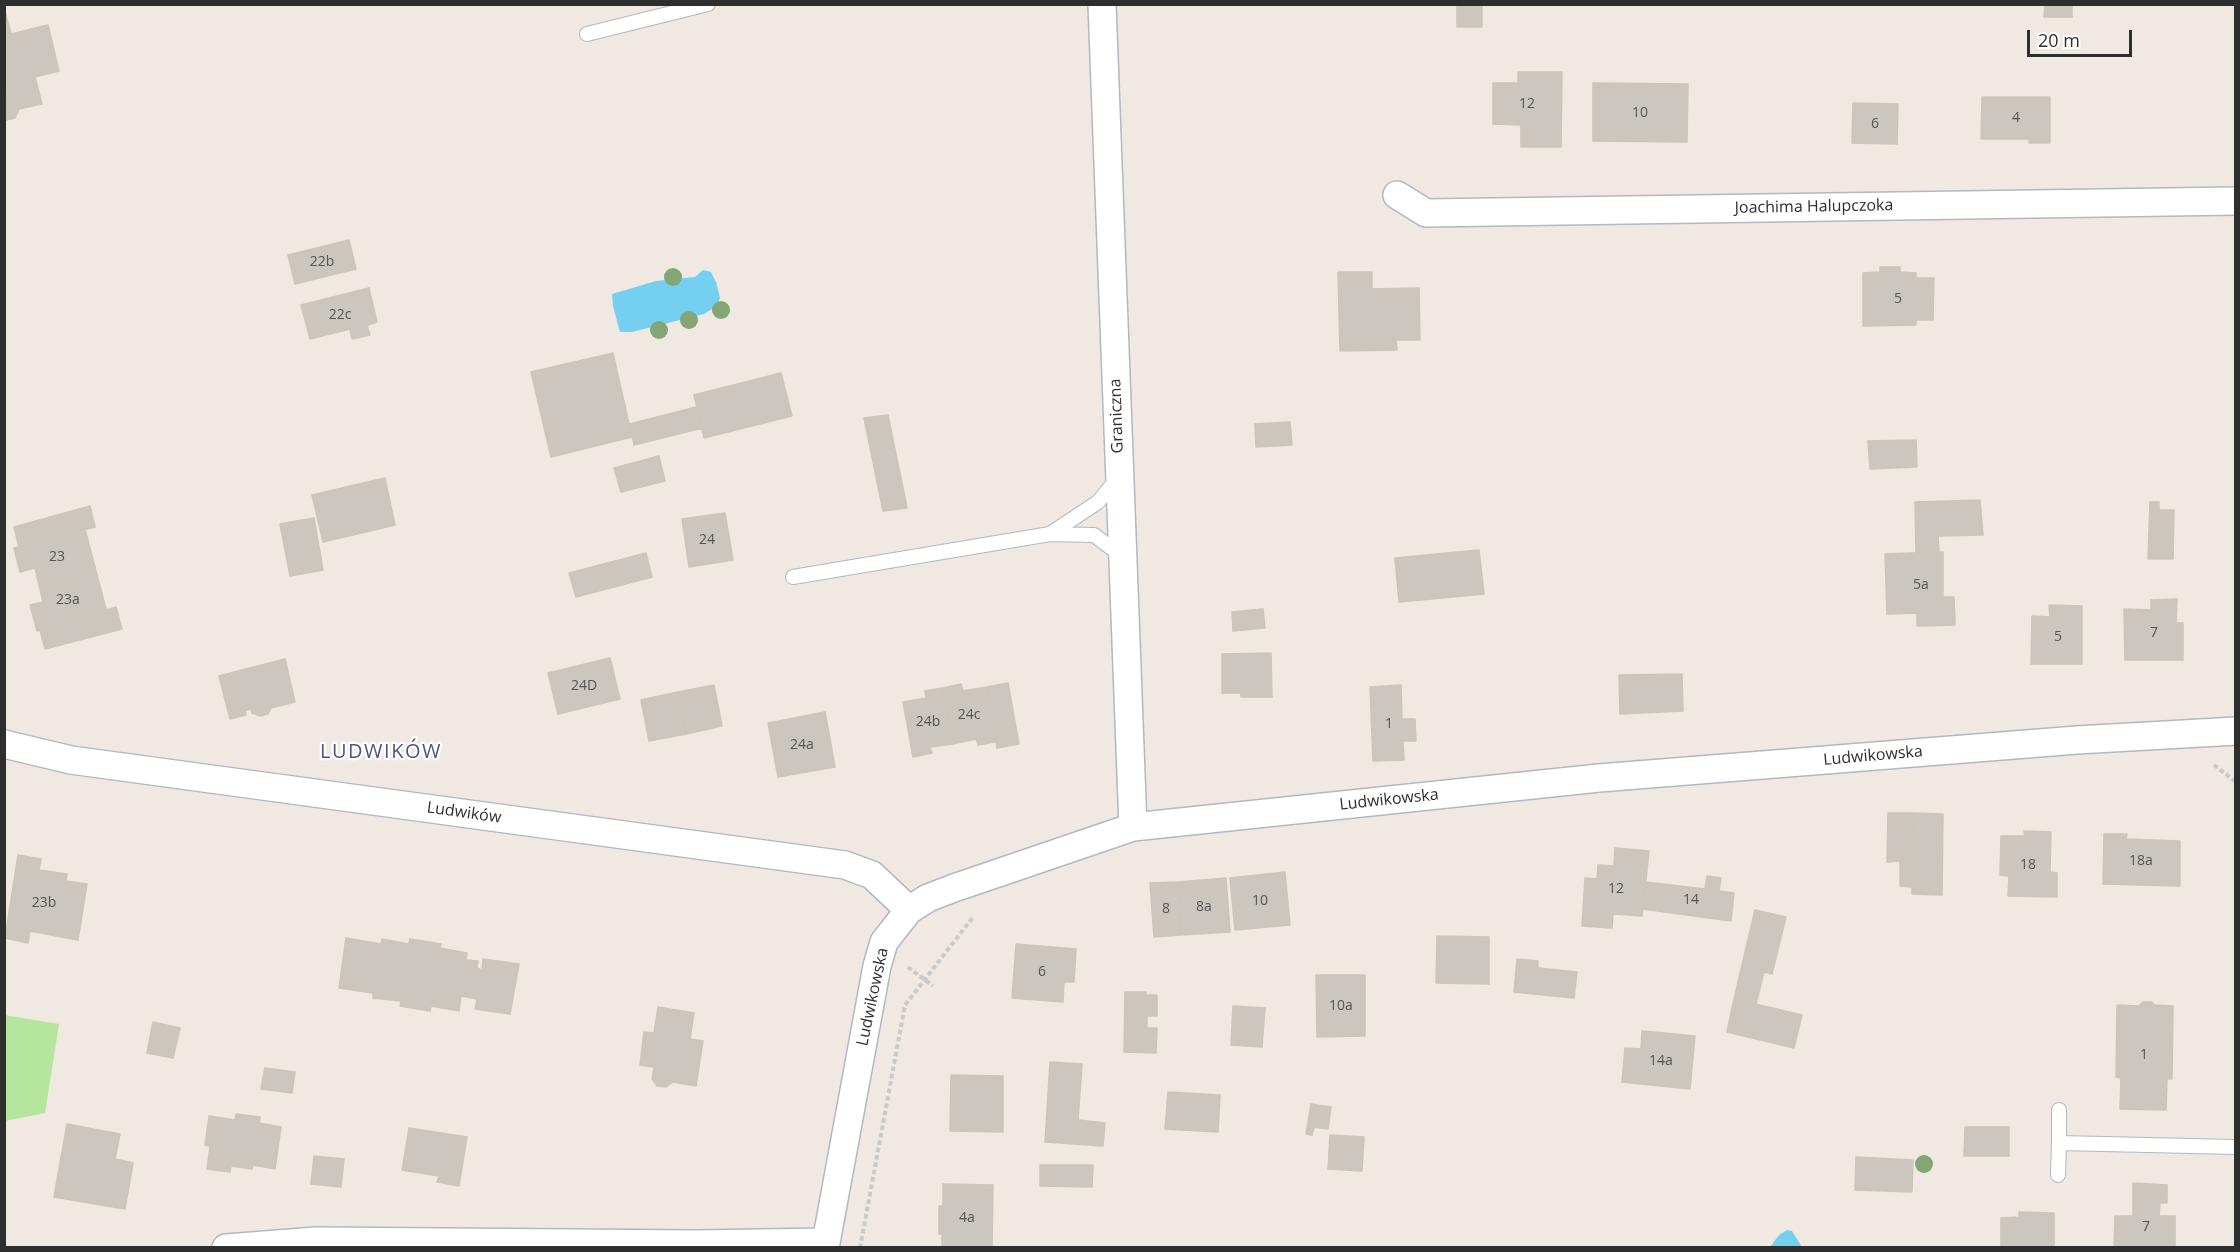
<!DOCTYPE html>
<html>
<head>
<meta charset="utf-8">
<style>
	body { margin:0 }
	#map { position:relative; width:2240px; height:1252px; overflow:hidden; background:#efe9e1; font-family:"Open Sans",sans-serif }
	canvas { display:block }
	.frame { position:absolute; inset:0; border:6px solid #2e2e2e; pointer-events:none }
	.scale { position:absolute; left:2027px; top:30px; width:105px; height:27px; box-sizing:border-box; border:3px solid #2e2e2e; border-top:0; padding-left:8px; font-size:18px; line-height:21px; white-space:nowrap; color:#2e2e2e; -webkit-text-stroke:4px #fff; paint-order:stroke }
</style>
</head>
<body>
<div id="map">
<canvas width="2240" height="1252"></canvas>
<div class="frame"></div>
<div class="scale">20 m</div>
</div>
<script>
const g = document.querySelector('canvas').getContext('2d');
g.lineJoin = 'round';
function fillPath(path, color) { g.fillStyle = color; g.fill(path, 'evenodd'); }
const toPath = rows => new Path2D(rows.map(r => 'M' + r).join(''));
function strokePath(path, color, width, dash) { g.strokeStyle = color; g.lineWidth = width; g.lineCap = dash ? 'butt' : 'round'; g.setLineDash(dash || []); g.stroke(path); }
function label(font, color, halo, rows, align = 'center') {
  g.font = font + ' "Open Sans",sans-serif'; g.lineWidth = 4.5; g.setLineDash([]); g.textBaseline = 'middle'; g.strokeStyle = halo; g.fillStyle = color; for (const [text, x, y, turn = 0] of rows) {
    g.save(); g.translate(x, y); g.rotate((+turn || 0) * Math.PI / 180); g.textAlign = isNaN(turn) ? turn : align; if (halo) g.strokeText(text, 0, 0); g.fillText(text, 0, 0); g.restore();
  }
}
const green = toPath([
	[4,1015,59,1024,45,1113,5,1121]
]);
const water = toPath([
	[703,270,711,272,716,282,720,298,717,306,704,314,632,332,620,332,613,306,612,294,656,281,695,277],
	[1787,1230,1792,1231,1802,1247,1770,1247,1779,1235]
]);
const building = toPath([
	[1457,4,1482,4,1482,27,1457,27,1457,4],
	[2045,4,2072,4,2072,17,2044,17,2045,4],
	[4,7,11,34,48,25,59,71,35,77,42,104,19,109,15,118,6,120,4,7],
	[1518,72,1562,72,1561,147,1521,147,1521,125,1493,124,1493,83,1518,83,1518,72],
	[1593,83,1688,84,1687,142,1593,141,1593,83],
	[1982,97,2050,97,2050,143,2029,143,2029,139,1981,139,1982,97],
	[1853,103,1898,104,1897,144,1852,143,1853,103],
	[349,240,356,269,295,284,288,255,349,240],
	[1880,267,1900,267,1900,272,1916,273,1916,278,1934,278,1933,320,1916,320,1916,325,1863,326,1863,273,1880,272,1880,267],
	[1338,272,1372,272,1372,289,1419,288,1420,340,1396,340,1397,350,1340,351,1338,272],
	[369,288,377,322,367,325,370,335,352,339,350,329,310,339,301,305,369,288],
	[613,353,632,437,551,457,531,372,613,353],
	[781,373,792,416,704,438,694,395,781,373],
	[696,407,702,428,634,445,630,424,696,407],
	[888,415,907,508,883,511,864,418,888,415],
	[1290,422,1292,445,1256,447,1255,424,1290,422],
	[1916,440,1917,467,1870,469,1868,441,1916,440],
	[659,456,665,481,621,492,614,468,659,456],
	[385,478,395,525,323,542,312,495,385,478],
	[1980,500,1983,535,1938,536,1939,552,1916,553,1915,502,1980,500],
	[2150,502,2159,502,2159,510,2174,510,2173,559,2148,559,2150,502],
	[90,506,95,527,19,547,14,527,90,506],
	[725,513,733,560,689,567,682,519,725,513],
	[314,518,323,570,290,576,280,524,314,518],
	[85,529,96,571,39,585,35,568,20,572,14,548,85,529],
	[1479,550,1484,594,1399,602,1395,558,1479,550],
	[1939,552,1943,552,1943,597,1954,597,1955,625,1917,626,1917,613,1887,614,1885,554,1939,552],
	[646,553,652,577,576,597,569,573,646,553],
	[96,571,107,613,37,631,30,605,43,602,39,585,96,571],
	[2177,599,2176,623,2183,623,2183,660,2125,660,2124,609,2151,610,2151,600,2177,599],
	[2049,605,2082,606,2082,664,2031,664,2032,616,2050,617,2049,605],
	[116,607,122,629,45,649,40,630,107,613,106,610,116,607],
	[1263,609,1265,628,1233,631,1232,612,1263,609],
	[1271,653,1272,697,1241,697,1241,693,1222,693,1222,654,1271,653],
	[610,658,620,699,558,714,548,673,610,658],
	[285,659,295,702,271,708,268,714,260,716,252,713,251,708,245,711,246,715,230,719,219,676,285,659],
	[1682,674,1683,711,1620,714,1619,675,1682,674],
	[1008,683,1019,744,997,748,987,687,1008,683],
	[961,684,963,691,987,687,995,742,978,745,976,739,953,744,943,688,961,684],
	[714,685,722,726,686,734,678,692,714,685],
	[1401,685,1402,719,1415,719,1416,741,1403,741,1404,760,1373,761,1370,687,1401,685],
	[943,688,953,744,930,747,932,753,913,757,903,702,926,698,925,691,943,688],
	[678,692,686,734,649,741,641,700,678,692],
	[825,712,835,767,778,777,768,723,825,712],
	[1888,813,1913,813,1912,887,1900,886,1900,861,1887,862,1888,813],
	[1913,813,1943,814,1942,895,1912,894,1913,813],
	[2024,831,2051,832,2050,872,2057,873,2057,897,2008,896,2009,876,2000,875,2001,836,2025,836,2024,831],
	[2104,834,2127,834,2126,839,2180,841,2180,886,2103,884,2104,834],
	[1615,848,1649,851,1642,916,1613,914,1612,928,1582,926,1585,878,1597,879,1598,865,1614,866,1615,848],
	[18,855,41,859,39,870,67,874,66,881,87,884,78,940,30,931,28,943,5,938,18,855],
	[1285,872,1290,925,1235,930,1230,878,1285,872],
	[1707,876,1721,878,1719,891,1734,893,1731,921,1643,909,1645,882,1705,889,1707,876],
	[1226,878,1230,932,1181,935,1178,882,1226,878],
	[1178,882,1181,935,1154,937,1150,883,1178,882],
	[1755,910,1786,917,1772,974,1764,972,1756,1004,1734,999,1755,910],
	[1437,936,1489,937,1489,984,1436,983,1437,936],
	[346,938,381,944,382,939,409,944,410,939,441,944,440,948,467,953,466,960,478,961,477,968,482,970,483,959,519,964,510,1014,475,1009,477,999,461,996,459,1011,431,1006,430,1011,400,1006,401,1001,373,998,373,993,339,988,346,938],
	[1016,944,1076,949,1074,982,1064,982,1063,1002,1012,998,1016,944],
	[1517,959,1538,961,1538,968,1577,972,1574,998,1514,992,1517,959],
	[1316,975,1365,975,1365,1036,1317,1037,1316,975],
	[1125,992,1146,992,1146,995,1157,995,1157,1016,1147,1016,1147,1028,1157,1028,1156,1053,1124,1052,1125,992],
	[1734,999,1802,1015,1794,1048,1727,1032,1734,999],
	[2143,1002,2151,1002,2155,1005,2173,1006,2172,1079,2167,1079,2166,1110,2120,1109,2121,1078,2116,1077,2117,1005,2139,1006,2143,1002],
	[1233,1006,1265,1008,1262,1047,1231,1045,1233,1006],
	[658,1007,694,1013,690,1039,703,1041,696,1086,673,1082,666,1087,657,1086,652,1079,654,1067,640,1065,644,1032,654,1033,658,1007],
	[153,1022,180,1028,173,1058,147,1053,153,1022],
	[1642,1031,1695,1036,1690,1089,1622,1082,1625,1048,1641,1049,1642,1031],
	[1050,1062,1082,1064,1078,1120,1105,1123,1103,1146,1045,1142,1050,1062],
	[265,1068,295,1072,292,1093,261,1089,265,1068],
	[951,1075,1003,1076,1003,1132,950,1131,951,1075],
	[1168,1092,1220,1095,1218,1132,1165,1129,1168,1092],
	[1311,1104,1331,1107,1328,1129,1314,1127,1312,1135,1306,1134,1311,1104],
	[236,1114,260,1117,259,1123,281,1127,275,1169,253,1165,252,1169,231,1166,230,1172,207,1169,210,1146,205,1145,209,1116,235,1120,236,1114],
	[67,1124,120,1134,115,1159,133,1163,125,1209,54,1197,67,1124],
	[1965,1127,2009,1127,2009,1156,1964,1156,1965,1127],
	[409,1128,467,1137,459,1186,437,1182,439,1176,402,1170,409,1128],
	[1330,1135,1364,1137,1362,1171,1328,1169,1330,1135],
	[314,1156,344,1159,341,1187,311,1184,314,1156],
	[1856,1157,1913,1160,1912,1192,1855,1190,1856,1157],
	[1040,1165,1093,1165,1092,1187,1040,1186,1040,1165],
	[2133,1183,2167,1185,2167,1203,2160,1203,2159,1216,2175,1216,2175,1248,2114,1248,2115,1216,2133,1216,2133,1183],
	[943,1184,993,1185,992,1248,942,1248,942,1234,939,1234,939,1206,943,1206,943,1184],
	[2019,1212,2054,1213,2054,1248,2001,1248,2001,1218,2019,1217,2019,1212]
]);
const path = toPath([
	[2214,765,2236,782],
	[908,967,933,986],
	[860,1248,905,1005,974,916]
]);
const service = toPath([
	[587,34,708,4],
	[1050,534,1094,535,1122,556],
	[793,577,1050,534,1098,502,1118,478],
	[2059,1143,2059,1110],
	[2058,1175,2059,1143,2236,1147]
]);
const minor = toPath([
	[1102,4,1133,827],
	[1397,195,1426,213,2236,201],
	[4,744,71,760,845,865,872,875,909,910],
	[226,1248,316,1241,696,1244,826,1242],
	[825,1248,877,966,884,942,909,910,928,898,954,888,1133,827,1599,778,2077,740,2236,731]
]);
const trees = [
	[673,277],
	[721,310],
	[689,320],
	[659,330],
	[1924,1164]
];
const numberNames = [
	["12",1527,104],
	["10",1640,113],
	["4",2016,118],
	["6",1875,124],
	["22b",322,262],
	["5",1898,299],
	["22c",340,315],
	["24",707,540],
	["23",57,557],
	["5a",1921,585],
	["23a",68,600],
	["7",2154,633],
	["5",2058,637],
	["24D",584,686],
	["24c",969,715],
	["24b",928,722],
	["1",1389,724],
	["24a",802,745],
	["18a",2141,861],
	["18",2028,865],
	["12",1616,889],
	["14",1691,900],
	["10",1260,901],
	["23b",44,903],
	["8a",1204,907],
	["8",1166,909],
	["6",1042,972],
	["10a",1341,1006],
	["1",2144,1055],
	["14a",1661,1061],
	["4a",967,1218],
	["7",2146,1227]
];
const streetNames = [
	["Joachima Halupczoka",1814,207,-1],
	["Graniczna",1117,416,-92],
	["Ludwikowska",1873,756,-5],
	["Ludwikowska",1389,800,-6],
	["Ludwików",464,813,8],
	["Ludwikowska",873,997,-78]
];
const quarterNames = [
	["LUDWIKÓW",381,752]
];
fillPath(green, '#b6e59e');
fillPath(water, '#75cff0');
fillPath(building, '#cbc7bf');
strokePath(building, '#cbc5ba', 1.5);
strokePath(service, '#b4b7c1', 16);
strokePath(minor, '#b4b7c1', 30);
strokePath(path, '#c9c9c9', 4, [4.5, 3]);
strokePath(service, '#fff', 14);
strokePath(minor, '#fff', 27);
g.fillStyle = '#84a574';
for (const [x, y] of trees) { g.beginPath(); g.arc(x, y, 9, 0, 2 * Math.PI); g.fill(); }
label('14px', '#555452', null, numberNames);
label('16px', '#2e2e2e', '#fff', streetNames);
g.letterSpacing = '1.5px';
label('20px', '#4d5680', '#fff', quarterNames);
g.letterSpacing = '0px';
</script>
</body>
</html>
